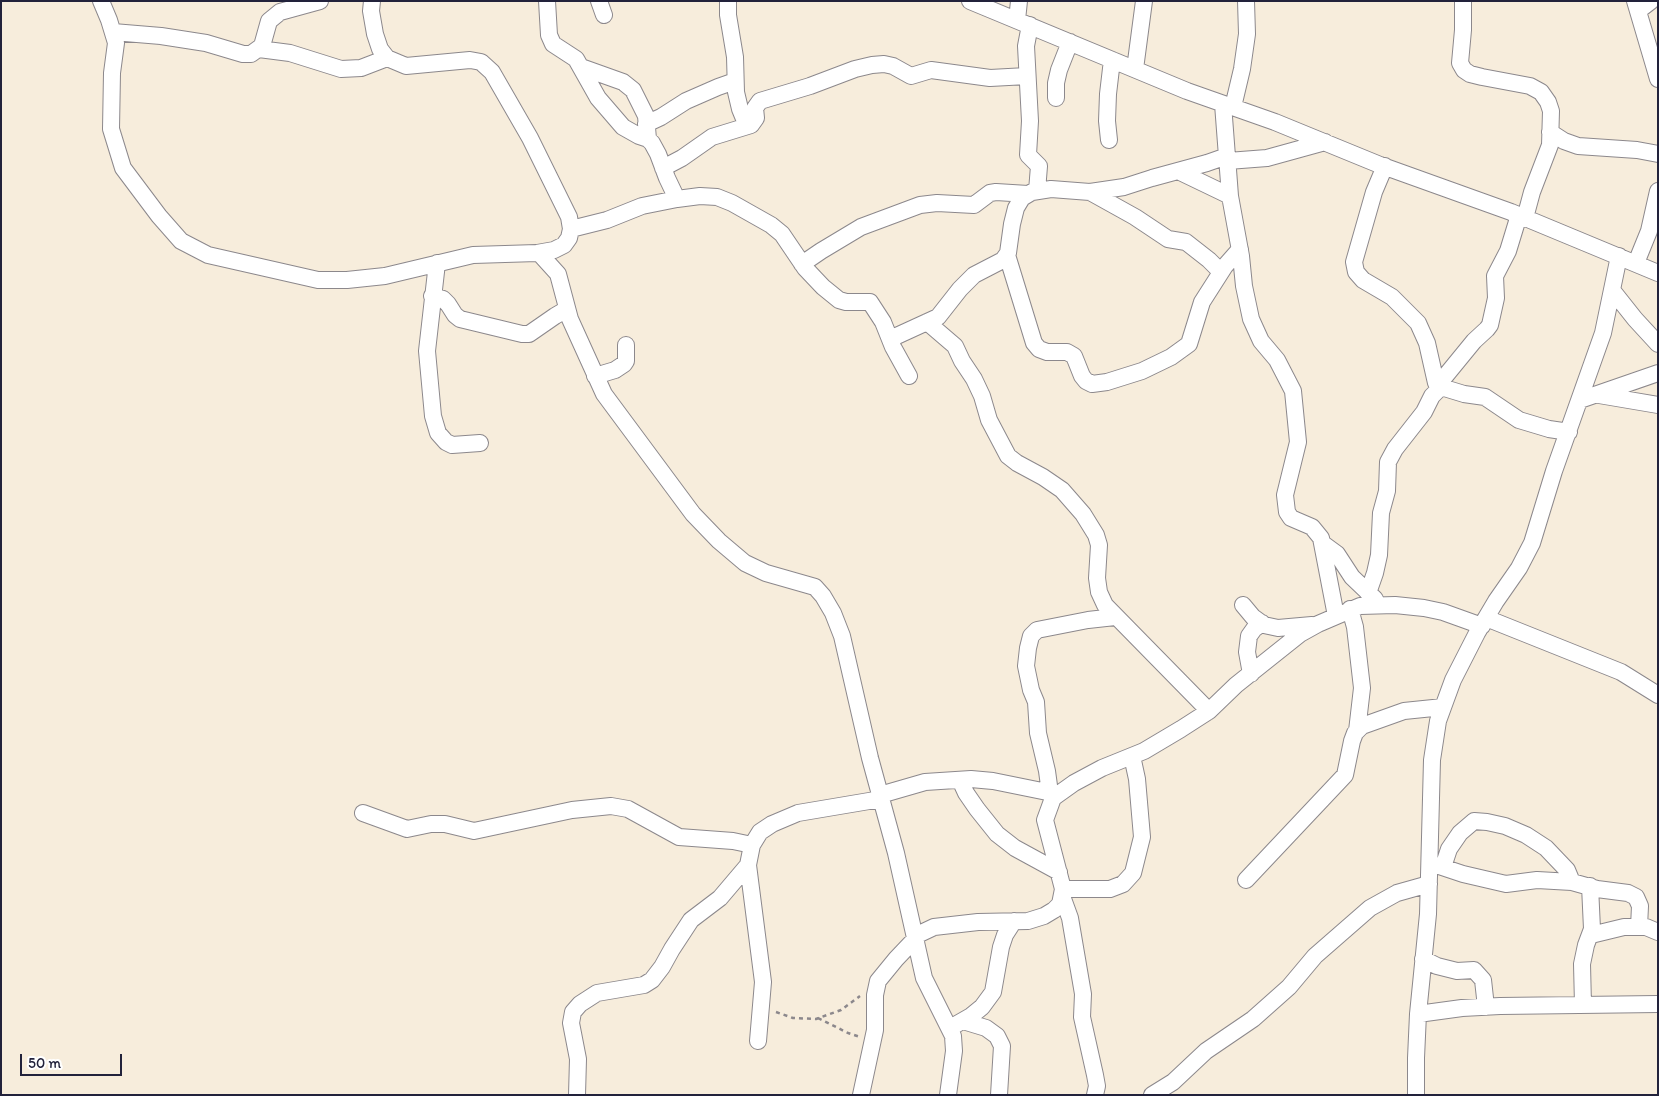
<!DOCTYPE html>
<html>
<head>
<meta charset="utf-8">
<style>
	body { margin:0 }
	#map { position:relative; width:1659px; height:1096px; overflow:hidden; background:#f7eddc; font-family:Itim,sans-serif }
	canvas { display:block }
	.frame { position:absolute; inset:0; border:2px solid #22223b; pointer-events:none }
	.scale { position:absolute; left:20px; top:1054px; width:102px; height:22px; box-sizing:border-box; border:2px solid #22223b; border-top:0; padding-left:6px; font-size:15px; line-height:18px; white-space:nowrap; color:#22223b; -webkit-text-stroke:4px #fff; paint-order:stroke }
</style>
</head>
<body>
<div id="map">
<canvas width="1659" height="1096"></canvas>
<div class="frame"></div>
<div class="scale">50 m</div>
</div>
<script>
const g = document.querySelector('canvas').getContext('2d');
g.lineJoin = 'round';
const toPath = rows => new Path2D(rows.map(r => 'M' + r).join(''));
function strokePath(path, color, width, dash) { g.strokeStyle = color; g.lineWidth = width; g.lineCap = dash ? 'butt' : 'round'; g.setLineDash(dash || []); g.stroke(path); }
const path = toPath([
	[776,1012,793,1018,816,1019,841,1010,860,996],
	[818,1018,848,1033,860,1037]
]);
const street = toPath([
	[101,1,109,20,116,43,112,73,111,129,123,168,159,216,181,241,208,255,318,280,347,280,385,276,473,255,537,253,554,250,564,245,569,238,571,229,569,217,530,138,492,72,481,62,470,60,406,66,387,58,380,49,375,34,371,11,372,1],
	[547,1,549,35,553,44,576,59,598,98,623,127,639,136,648,139,652,143,658,154,667,178,677,199],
	[599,1,604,15],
	[728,1,728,15,735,57,736,92,740,109,747,126],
	[970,1,1187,91,1275,122,1380,165,1511,212,1658,273],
	[1463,1,1463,30,1460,63,1464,70,1470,74,1482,77,1530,86,1541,92,1548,102,1551,111,1550,145,1532,192,1525,218],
	[1635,1,1658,79],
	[1638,11,1651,1],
	[1017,20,1019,1],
	[1030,25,1026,46,1030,121,1028,155,1039,166,1037,191],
	[113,32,161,36,206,43,243,54,251,54,262,46,269,21,280,12,320,1],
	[259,49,290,53,341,69,361,68,387,58],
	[581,67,623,82,633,90,646,116,648,139],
	[1135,69,1144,1],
	[1056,98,1056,83,1059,70,1070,42],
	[1223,104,1230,196,1241,256,1244,286,1251,319,1261,341,1277,360,1293,391,1298,442,1285,495,1287,512,1291,518,1312,527,1321,538,1336,616],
	[1233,107,1242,69,1247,34,1246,1],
	[646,124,661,117,686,101,718,87,735,81],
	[1550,132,1564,141,1578,146,1637,150,1658,154],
	[1109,140,1107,121,1108,94,1112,60],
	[1228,161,1267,158,1325,142],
	[1385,166,1374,192,1354,262,1356,272,1363,280,1392,297,1418,323,1427,343,1436,383,1441,387,1464,394,1485,397,1519,420,1549,429,1569,432],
	[663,168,682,158,712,137,751,125,756,118,755,108,760,101,810,86,855,69,872,65,884,64,893,66,911,76,931,70,990,78,1027,76],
	[1178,171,1230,196],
	[1090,192,1135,217,1168,239,1186,242,1209,260,1221,272],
	[571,229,607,220,642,206,677,199,700,196,717,197,732,203,771,225,782,234,805,268,823,287,839,300,846,302,870,302,883,322,893,347,909,376],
	[539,253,558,274,570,319,604,394,693,514,719,541,745,563,766,573,815,587,823,596,833,613,842,636,870,758,896,853,924,978,953,1036,954,1051,948,1095],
	[1007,255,1034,343,1039,349,1047,352,1067,352,1074,356,1082,376,1086,381,1092,384,1107,382,1142,371,1171,357,1189,344,1202,302,1225,266,1240,249],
	[437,263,427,351,433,416,438,433,446,442,452,445,480,443],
	[1636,263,1649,231,1658,191],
	[802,264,821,251,861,227,920,205,937,203,974,205,990,193,996,192,1028,194],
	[1612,290,1635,319,1658,344],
	[432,296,443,299,448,304,455,315,460,319,522,334,529,334,555,316,567,309],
	[927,322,955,346,962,361,974,379,982,396,989,420,1008,456,1017,463,1043,477,1062,490,1083,514,1096,535,1099,545,1097,578,1099,592,1105,605,1209,711],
	[890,339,938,317,960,289,974,275,1003,260,1008,253,1012,224,1016,208,1022,198,1032,192,1051,189,1090,192,1124,187,1152,178,1207,163,1227,156],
	[595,376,615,370,624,364,626,361,626,345],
	[1438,385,1474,341,1487,329,1490,325,1496,298,1495,276,1508,251,1519,215],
	[1599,395,1658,405],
	[1580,400,1658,373],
	[1322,543,1337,554,1352,577,1375,599],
	[1368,593,1375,573,1379,555,1381,513,1387,491,1388,462,1395,449,1424,412,1432,396,1441,387],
	[1243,605,1253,617,1264,625,1278,628,1312,625],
	[1350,609,1355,627,1362,688,1357,731],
	[1486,618,1621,672,1658,695],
	[1251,674,1247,652,1249,636,1254,629,1262,623],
	[960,780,966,793,977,809,997,834,1015,848,1059,872],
	[1050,793,1047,771,1038,733,1036,702,1031,690,1026,666,1028,648,1031,636,1037,630,1088,620,1115,617],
	[880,795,925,782,971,779,993,781,1057,794],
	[363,813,407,829,431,824,445,824,474,831,572,810,611,806,628,809,679,837,733,841,752,845],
	[1430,863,1463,874,1506,884,1537,880,1572,882,1597,889,1628,893,1636,897,1640,906,1639,927],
	[1443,867,1449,849,1460,833,1474,821,1487,822,1505,826,1526,835,1546,848,1567,870,1572,882],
	[1246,880,1345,775,1352,741,1355,733,1362,726,1404,711,1443,707],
	[1063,889,1110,889,1123,884,1133,873,1142,837,1137,779,1132,756],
	[1062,896,1070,918,1083,994,1082,1017,1095,1075,1097,1086,1095,1095],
	[1591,935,1624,927,1646,927,1658,932],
	[915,936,934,927,978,922,1028,921,1044,916,1054,910,1060,904,1063,889,1045,820,1053,798,1074,783,1102,768,1144,751,1181,729,1209,711,1236,685,1300,634,1318,624,1360,606,1395,605,1424,608,1443,612,1482,626],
	[1423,959,1437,966,1457,971,1474,970,1483,980,1486,1007],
	[1583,1005,1582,964,1586,945,1592,929,1590,886],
	[1418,1014,1462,1008,1500,1006,1658,1004],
	[963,1021,986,1028,997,1036,1002,1046,999,1095],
	[950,1028,971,1016,982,1007,993,992,1001,947,1005,935,1014,921],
	[758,1041,763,982,748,865,752,845,760,832,772,824,798,813,881,799],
	[577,1095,578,1059,571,1023,573,1012,580,1004,597,993,644,985,652,980,662,967,672,949,691,920,720,898,748,865],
	[861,1095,875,1030,875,995,878,981,896,959,915,939],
	[1152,1095,1173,1082,1206,1051,1253,1019,1289,987,1315,956,1370,908,1397,893,1429,884],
	[1416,1095,1416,1058,1418,1014,1428,914,1432,760,1438,721,1453,680,1477,633,1496,601,1519,568,1532,543,1554,471,1603,333,1619,256]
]);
strokePath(street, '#8c888c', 18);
strokePath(path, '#8c888c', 2.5, [4, 4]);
strokePath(street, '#fff', 16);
</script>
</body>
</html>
